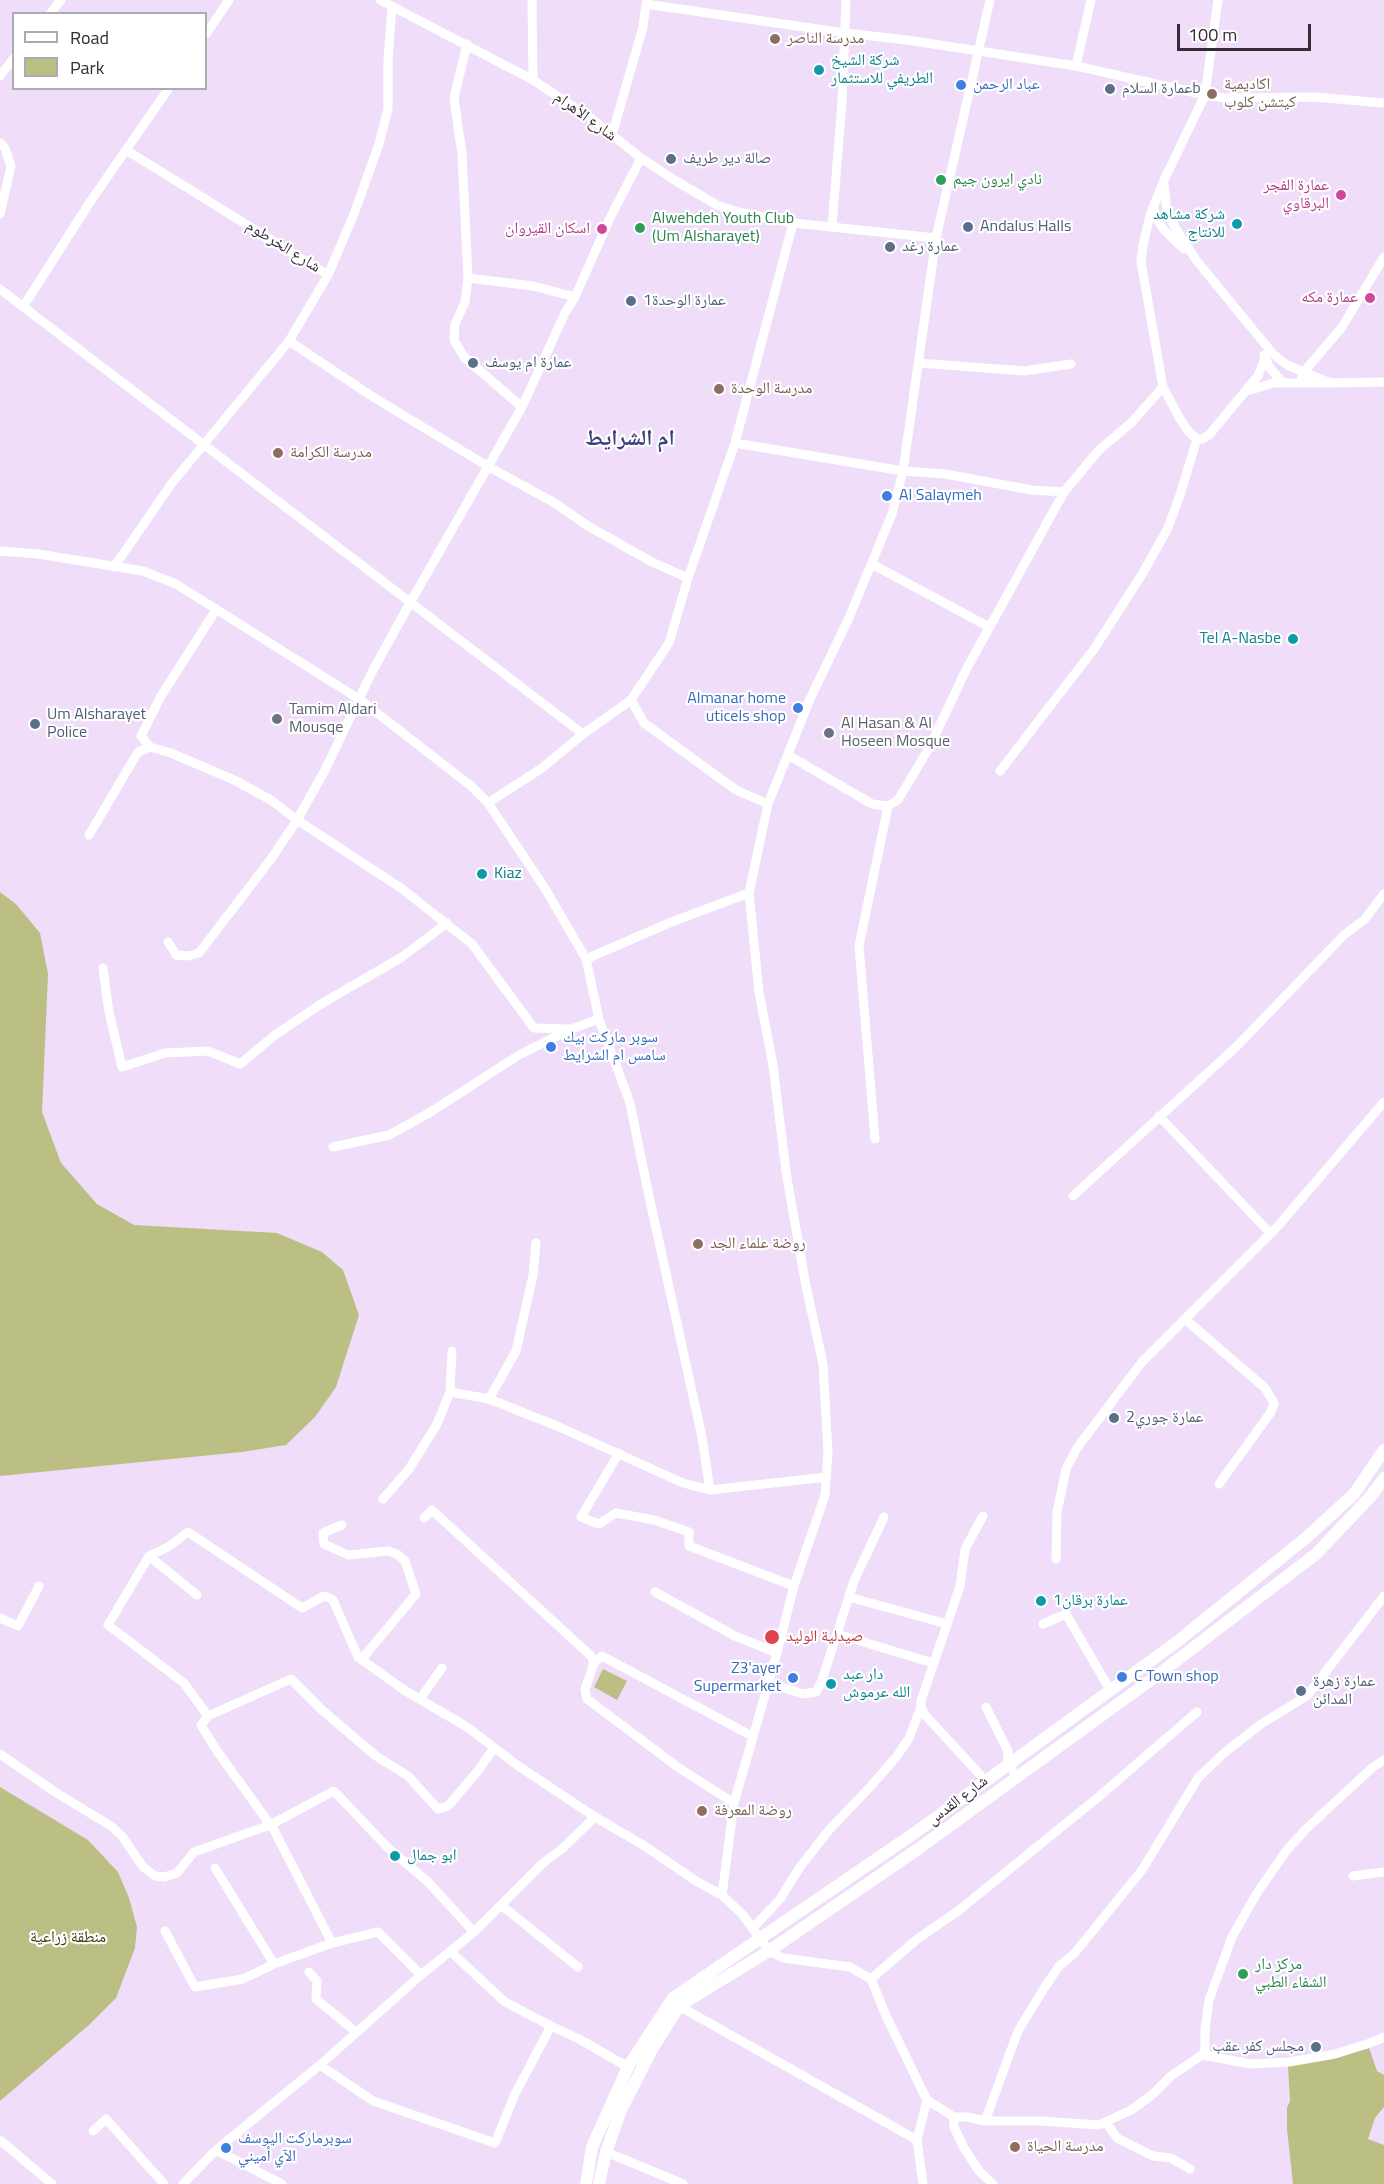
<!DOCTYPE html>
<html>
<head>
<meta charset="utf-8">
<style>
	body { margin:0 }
	#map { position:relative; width:1384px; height:2184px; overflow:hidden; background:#f0ddf9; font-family:"Titillium Web",sans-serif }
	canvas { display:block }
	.legend { position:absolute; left:12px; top:12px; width:195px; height:78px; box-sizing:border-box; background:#fff; border:2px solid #adabaf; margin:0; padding:8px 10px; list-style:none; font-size:18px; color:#332c37 }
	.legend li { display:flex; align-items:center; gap:12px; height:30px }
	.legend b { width:30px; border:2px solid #adabaf }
	.scale { position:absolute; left:1177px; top:24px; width:134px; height:27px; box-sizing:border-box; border:3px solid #332c37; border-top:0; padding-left:8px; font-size:18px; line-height:21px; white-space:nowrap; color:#332c37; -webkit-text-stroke:4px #fff; paint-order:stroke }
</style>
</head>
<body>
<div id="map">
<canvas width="1384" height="2184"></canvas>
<ul class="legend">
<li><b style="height:8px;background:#fff"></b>Road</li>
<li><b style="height:16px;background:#bbbf84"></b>Park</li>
</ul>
<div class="scale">100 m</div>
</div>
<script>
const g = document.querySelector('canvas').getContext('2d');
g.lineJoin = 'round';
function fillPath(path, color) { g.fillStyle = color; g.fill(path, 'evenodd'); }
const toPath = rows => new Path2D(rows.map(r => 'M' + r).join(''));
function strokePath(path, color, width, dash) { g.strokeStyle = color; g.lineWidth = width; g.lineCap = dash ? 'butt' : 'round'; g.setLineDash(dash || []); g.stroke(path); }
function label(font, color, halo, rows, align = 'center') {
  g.font = font + ' "Titillium Web","Noto Naskh Arabic",sans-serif'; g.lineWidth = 4.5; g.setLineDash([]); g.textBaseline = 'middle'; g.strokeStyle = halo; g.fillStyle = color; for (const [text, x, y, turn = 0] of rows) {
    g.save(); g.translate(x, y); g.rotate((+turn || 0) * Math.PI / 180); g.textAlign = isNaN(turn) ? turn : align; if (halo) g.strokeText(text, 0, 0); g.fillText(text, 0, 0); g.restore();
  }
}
const green = toPath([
	[0,892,16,904,40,933,48,974,42,1112,61,1163,97,1204,134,1225,277,1233,322,1252,343,1270,359,1315,336,1387,315,1417,286,1445,242,1452,0,1476],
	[603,1669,627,1681,617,1700,594,1687],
	[0,1787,88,1840,118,1872,129,1898,137,1927,135,1948,116,1998,89,2025,0,2101],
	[1369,2048,1377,2071,1384,2075,1384,2107,1375,2118,1368,2139,1384,2145,1384,2184,1293,2184,1287,2129,1287,2108,1290,2101,1288,2066,1332,2059]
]);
const minor = toPath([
	[380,0,533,80,592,119,641,158,676,181,717,205,738,212,793,223,936,238],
	[532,0,533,80],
	[647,0,646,4,845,33,907,40,1076,66,1205,95,1218,0],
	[50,14,61,0],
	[206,34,229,0],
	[467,44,454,98,462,154,468,278,465,302,455,324,454,340,464,357,522,407],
	[1076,66,1091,0],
	[0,76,14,58],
	[169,88,126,150,328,275],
	[612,135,643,27,646,4],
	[0,143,5,148,11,166,0,214],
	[1164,184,1167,213,1179,234,1197,261,1273,354,1287,365,1330,383,1384,382],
	[1154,208,1155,216,1164,230,1184,249],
	[832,226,842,102,846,0],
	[468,278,533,286,575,297],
	[0,289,583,734],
	[23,307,90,202,126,150],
	[289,341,373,397,489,467,553,502,588,526,652,562,688,578],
	[1264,355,1270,368,1283,383],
	[1265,358,1258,376,1209,435,1202,439,1197,439,1189,432,1180,419,1163,387,1141,262,1143,245,1150,215,1165,178,1205,95,1225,98,1314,97,1384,103],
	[919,363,1024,371,1071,364],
	[1300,383,1303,373,1342,327,1384,257],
	[1247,391,1274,383,1324,383],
	[735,443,903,471,945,474,1032,490,1064,492,1099,450,1131,423,1163,387],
	[0,551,38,554,143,571,176,584,359,699,471,786,488,803,546,890,586,959,669,923,749,893],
	[872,564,989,627],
	[114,567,172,483,289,341,328,275,354,214,379,144,388,109,388,59,392,7],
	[631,700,644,723,736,790,768,804],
	[150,747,141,736,161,696,216,610],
	[788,755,872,804,888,806,898,800,929,748,966,670,1064,492],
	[1000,771,1094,649,1141,576,1168,528,1180,495,1197,439],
	[488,803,542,768,583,734,631,700,669,643,688,578,735,443,793,223],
	[89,835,138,752,150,747,171,753,234,780,271,800,297,820,271,859,199,953,188,956,176,955,168,942],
	[586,959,599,1019,630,1103,647,1187,702,1437,710,1490,827,1477],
	[103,968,109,1012,122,1067,165,1053,208,1051,240,1064,275,1035,321,1004,402,957,447,923],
	[599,1019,571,1029,534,1028,472,944,401,888,297,820,325,770,371,674,410,603,522,407,565,313,575,297,610,218,641,158],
	[1159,1116,1270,1233],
	[875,1139,859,946,888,806],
	[333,1147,389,1135,429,1113,519,1055,569,1030],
	[1073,1196,1236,1047,1344,935,1364,920,1384,894],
	[536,1243,533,1275,516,1351,489,1399,557,1426,683,1483,710,1490],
	[1185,1319,1265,1388,1274,1403,1271,1412,1219,1484],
	[450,1392,489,1399],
	[619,1453,581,1517,599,1524,616,1513,654,1520,689,1532,689,1546,794,1586],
	[383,1499,409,1469,437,1424,450,1392,452,1351],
	[983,1516,965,1549,960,1586,921,1701,921,1708,926,1716,985,1780],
	[424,1518,432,1510,591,1656,594,1663,585,1690,587,1699,679,1768,734,1803],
	[342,1525,323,1533,324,1544,348,1555,388,1551,397,1554,405,1561,416,1594,362,1659],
	[149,1556,168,1547,188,1532,302,1608,324,1596,330,1598,333,1600,358,1657,404,1690,467,1727,517,1765,595,1817,643,1845,696,1881,722,1895,743,1915,769,1951,783,1958,850,1967,871,1979,887,2018,927,2100,917,2140,923,2184],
	[1056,1559,1057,1512,1066,1469,1077,1448,1142,1362,1278,1226,1384,1102],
	[655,1592,735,1636,777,1653],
	[197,1595,149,1556,108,1625,184,1683,208,1716,201,1725,217,1751,274,1830,332,1943],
	[849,1597,947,1624],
	[0,1618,18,1626,39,1586],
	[1043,1624,1066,1614,1110,1690],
	[837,1634,933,1663],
	[594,1663,602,1656,752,1736],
	[769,1683,803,1694,816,1692,821,1683,854,1581,884,1517],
	[420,1699,442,1668],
	[986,1707,1008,1751,1008,1763,1017,1777],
	[208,1716,291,1679,322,1710,376,1756,408,1776,438,1809,448,1806,477,1772,494,1748],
	[0,1754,55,1792,111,1826,122,1836,143,1867,155,1876,164,1877,177,1873,194,1852,270,1825,334,1791,388,1848,427,1881,474,1932],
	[215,1868,274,1964],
	[1353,1876,1384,1872],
	[722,1895,734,1803,777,1653,794,1586,825,1495,828,1452,823,1364,805,1281,786,1172,773,1065,759,992,749,893,768,804,810,699,848,620,892,514,903,471,936,238,990,0],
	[501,1905,578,1967],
	[753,1928,780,1899,800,1867,829,1830,871,1786,897,1756,909,1738,921,1707],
	[165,1931,195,1987,243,1979,274,1964,332,1943,378,1932,421,1975],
	[450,1951,505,2002,551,2026],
	[309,1972,317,1981,316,1999,356,2032],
	[871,1979,916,1940,958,1911,1096,1799,1197,1712],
	[679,2006,917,2140],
	[1202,2055,1205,2050,1205,2029,1209,2000,1232,1937,1257,1893,1286,1851,1306,1829,1373,1767,1384,1760],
	[320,2065,373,2101,495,2143,515,2094,551,2026,579,2039,628,2067],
	[927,2100,954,2117,967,2117,985,2121,1018,2031,1043,1990,1059,1966,1074,1954,1142,1870,1198,1778,1224,1753,1261,1724,1307,1696,1384,1596],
	[954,2117,954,2127,964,2148,979,2171,993,2184],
	[985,2121,1042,2121,1099,2125,1131,2110,1152,2095,1171,2076,1202,2055,1251,2064,1289,2062,1335,2054,1370,2043,1384,2037],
	[1106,2122,1117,2138,1153,2156,1171,2158,1190,2169],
	[93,2131,106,2119,164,2184],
	[1,2141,52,2184],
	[216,2150,282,2184],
	[606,2152,683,2184],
	[183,2184,216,2150,320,2065,421,1975,474,1932,543,1863,563,1848,595,1817]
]);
const major = toPath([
	[586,2184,592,2147,628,2067,673,1998,916,1832,1178,1641,1307,1537,1354,1494,1384,1450],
	[599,2184,606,2152,621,2110,651,2051,679,2006,769,1951,918,1849,1155,1677,1316,1554,1371,1496,1384,1478]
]);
const markers = [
	[775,39,6,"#8d6e63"],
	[819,70,6,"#0f9aa8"],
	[961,85,6,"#3f7fe0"],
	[1110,89,6,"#5c6f8a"],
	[1212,94,6,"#8d6e63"],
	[671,159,6,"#5c6f8a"],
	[941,180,6,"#2e9e5b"],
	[1341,195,6,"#d1479c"],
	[1237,224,6,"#0f9aa8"],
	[968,227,6,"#5c6f8a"],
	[640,228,6,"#2e9e5b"],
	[602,229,6,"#d1479c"],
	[890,247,6,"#5c6f8a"],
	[1370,298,6,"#d1479c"],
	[631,301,6,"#5c6f8a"],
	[473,363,6,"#5c6f8a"],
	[719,389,6,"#8d6e63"],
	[278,453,6,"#8d6e63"],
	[887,496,6,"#3f7fe0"],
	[1293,639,6,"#0f9aa8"],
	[798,708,6,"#3f7fe0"],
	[277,719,6,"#6b7280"],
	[35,724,6,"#5c6f8a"],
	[829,733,6,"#6b7280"],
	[482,874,6,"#0f9aa8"],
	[551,1047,6,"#3f7fe0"],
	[698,1244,6,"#8d6e63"],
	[1114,1418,6,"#5c6f8a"],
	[1041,1601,6,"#0f9aa8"],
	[772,1637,8,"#e0444e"],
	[1122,1677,6,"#3f7fe0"],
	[793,1678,6,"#3f7fe0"],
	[831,1684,6,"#0f9aa8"],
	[1301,1691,6,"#5c6f8a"],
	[702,1811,6,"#8d6e63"],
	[395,1856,6,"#0f9aa8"],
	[1243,1974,6,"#2e9e5b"],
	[1316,2047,6,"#5c6f8a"],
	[1015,2147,6,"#8d6e63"],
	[226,2148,6,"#3f7fe0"]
];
const educationNames = [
	["مدرسة الناصر",787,39],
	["اكاديمية",1224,85],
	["كيتشن كلوب",1224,103],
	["مدرسة الوحدة",731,389],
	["مدرسة الكرامة",290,453],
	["روضة علماء الجد",710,1244],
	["روضة المعرفة",714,1811],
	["مدرسة الحياة",1027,2147]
];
const cultureNames = [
	["شركة الشيخ",831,61],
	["الطريفي للاستثمار",831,79],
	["شركة مشاهد",1225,215,"right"],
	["للانتاج",1225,233,"right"],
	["Tel A-Nasbe",1281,639,"right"],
	["Kiaz",494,874],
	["1عمارة برقان",1053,1601],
	["دار عبد",843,1675],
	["الله عرموش",843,1693],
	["ابو جمال",407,1856]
];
const shopNames = [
	["عباد الرحمن",973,85],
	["Al Salaymeh",899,496],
	["Almanar home",786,699,"right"],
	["uticels shop",786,717,"right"],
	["سوبر ماركت بيك",563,1038],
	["سامس ام الشرايط",563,1056],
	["Z3'ayer",781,1669,"right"],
	["Supermarket",781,1687,"right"],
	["C Town shop",1134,1677],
	["سوبرماركت اليوسف",238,2139],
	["الآي أميني",238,2157]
];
const serviceNames = [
	["عمارة السلامb",1122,89],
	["صالة دير طريف",683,159],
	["Andalus Halls",980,227],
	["عمارة رغد",902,247],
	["عمارة الوحدة1",643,301],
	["عمارة ام يوسف",485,363],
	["Um Alsharayet",47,715],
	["Police",47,733],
	["عمارة جوري2",1126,1418],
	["عمارة زهرة",1313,1682],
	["المدائن",1313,1700],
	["مجلس كفر عقب",1304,2047,"right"]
];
const streetNames = [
	["شارع الأهرام",585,117,36],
	["شارع الخرطوم",283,247,32],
	["شارع القدس",958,1801,-37]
];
const leisureNames = [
	["نادي ايرون جيم",953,180],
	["Alwehdeh Youth Club",652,219],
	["(Um Alsharayet)",652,237],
	["مركز دار",1255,1965],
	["الشفاء الطبي",1255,1983]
];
const hotelNames = [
	["عمارة الفجر",1329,186],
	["البرقاوي",1329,204],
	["اسكان القيروان",590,229],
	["عمارة مكه",1358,298]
];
const worshipNames = [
	["Tamim Aldari",289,710],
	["Mousqe",289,728],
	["Al Hasan & Al",841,724],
	["Hoseen Mosque",841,742]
];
const healthNames = [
	["صيدلية الوليد",786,1637]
];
const parkNames = [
	["منطقة زراعية",68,1938]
];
const districtNames = [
	["ام الشرايط",630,440]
];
fillPath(green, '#bbbf84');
strokePath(minor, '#fff', 9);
strokePath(major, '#fff', 12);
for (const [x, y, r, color] of markers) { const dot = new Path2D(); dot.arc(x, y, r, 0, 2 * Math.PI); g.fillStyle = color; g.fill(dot); strokePath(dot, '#fff', 2); }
label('16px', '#785e54', '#fff', educationNames, 'left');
label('16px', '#0d838f', '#fff', cultureNames, 'left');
label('16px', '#366cbe', '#fff', shopNames, 'left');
label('16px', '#4e5e75', '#fff', serviceNames, 'left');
label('16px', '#332c37', '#fff', streetNames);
label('16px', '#27864d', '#fff', leisureNames, 'left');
label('16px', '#b23c85', '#fff', hotelNames, 'right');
label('16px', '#5b616d', '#fff', worshipNames, 'left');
label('16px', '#be3a42', '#fff', healthNames, 'left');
label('16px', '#3c3d09', '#fff', parkNames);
label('bold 22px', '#3c417d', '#fff', districtNames);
</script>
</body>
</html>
